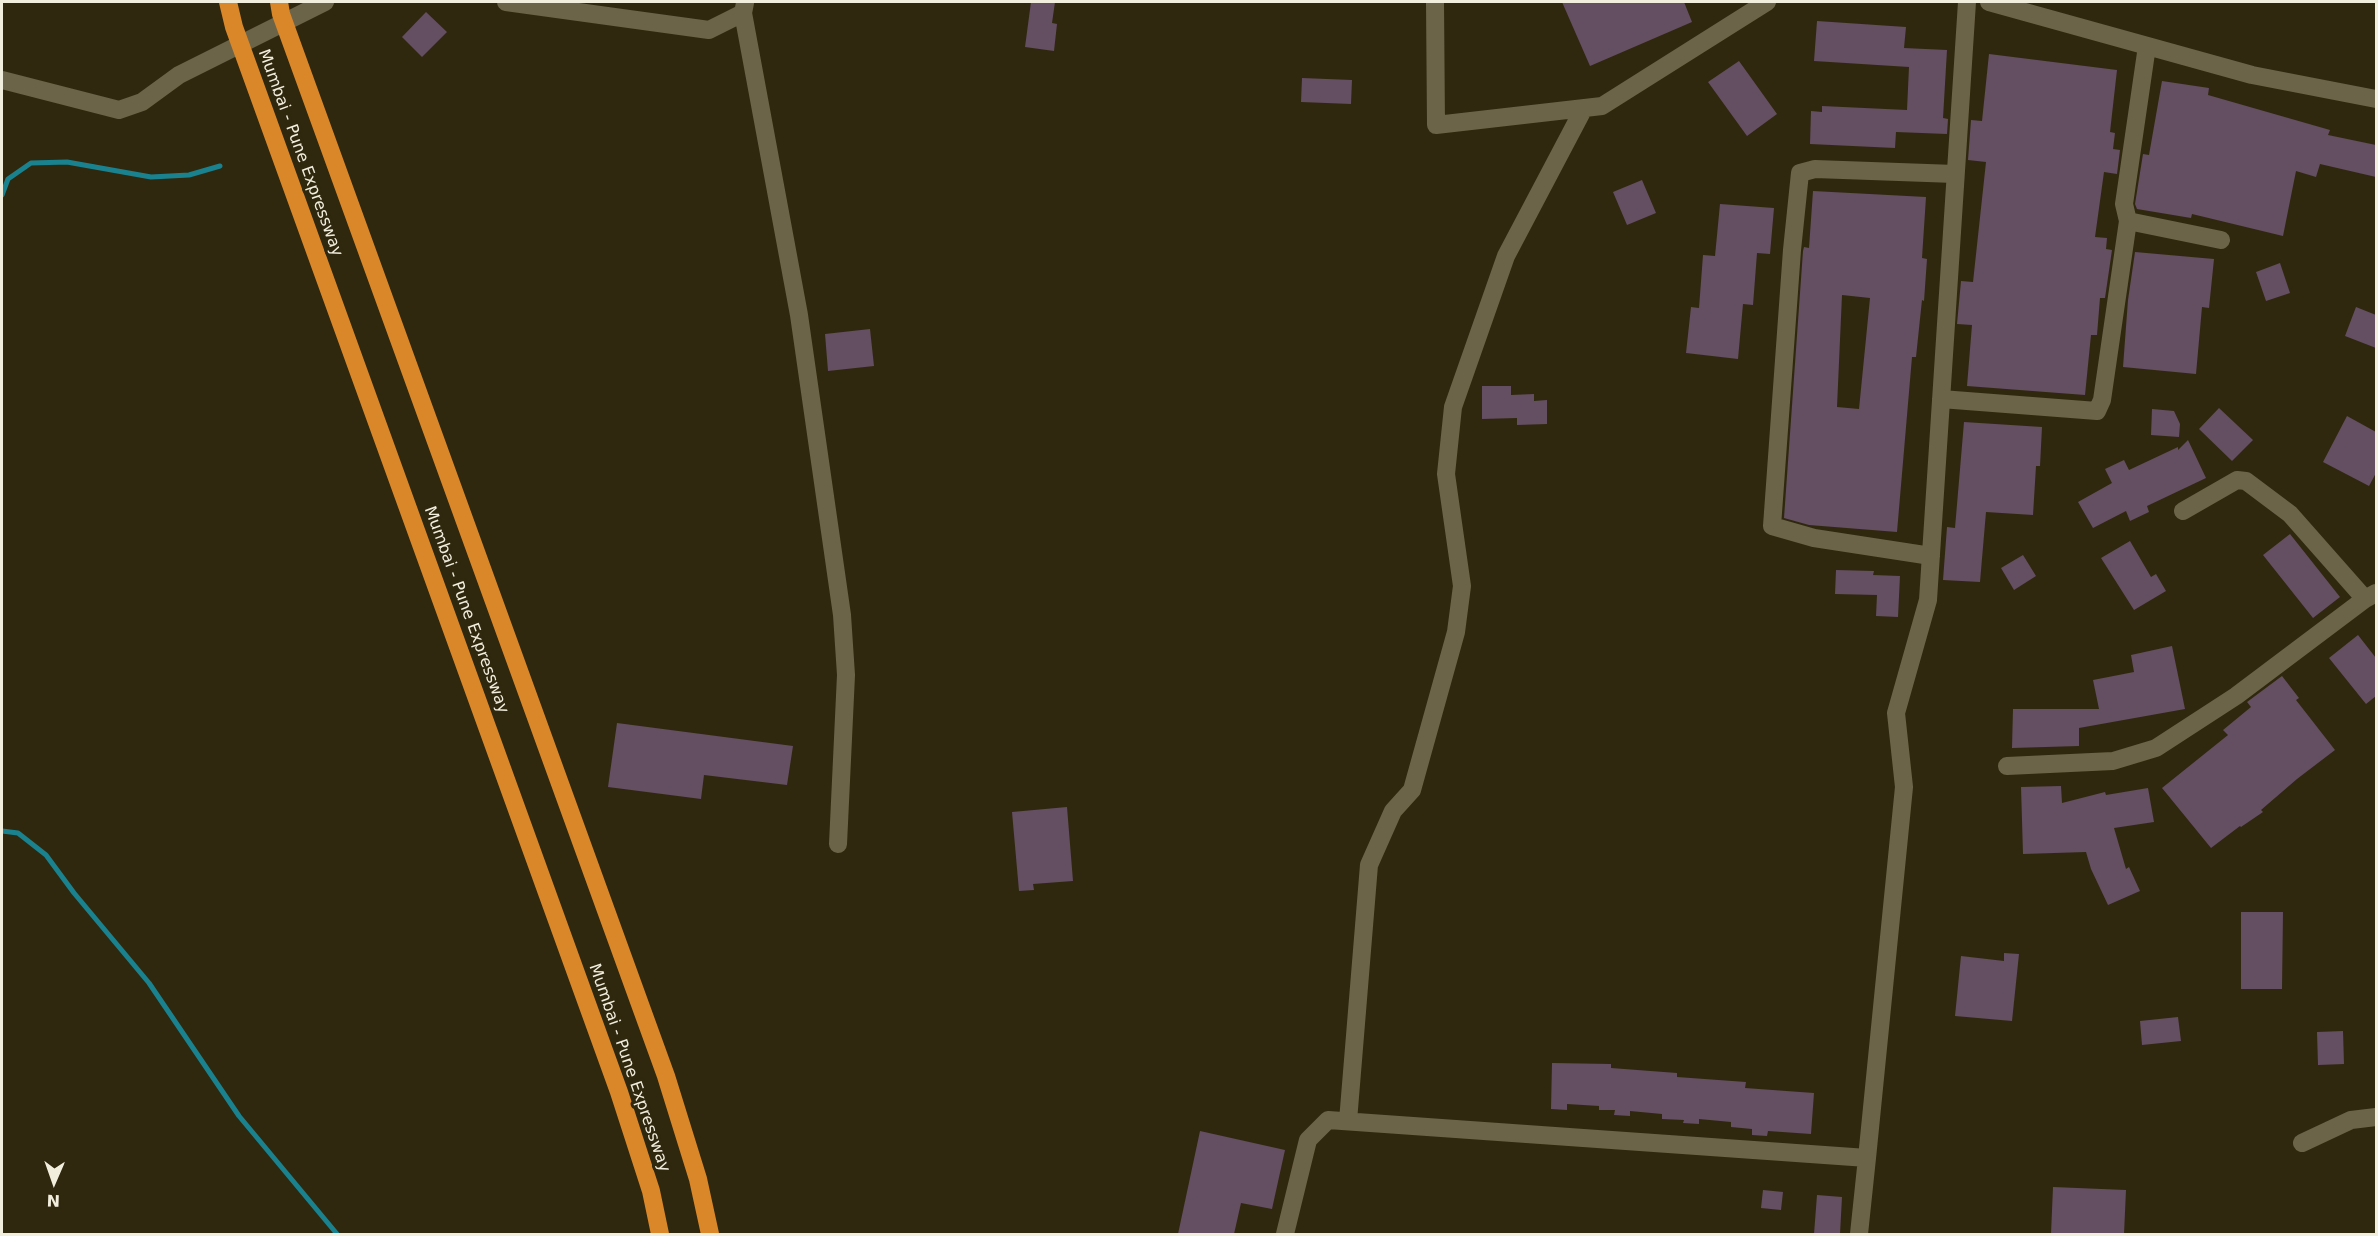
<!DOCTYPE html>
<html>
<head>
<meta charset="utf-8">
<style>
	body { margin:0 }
	#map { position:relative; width:2378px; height:1236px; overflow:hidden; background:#2f280e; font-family:"DejaVu Sans",sans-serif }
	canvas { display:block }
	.frame { position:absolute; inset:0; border:3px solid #f2eede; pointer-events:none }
	.north { position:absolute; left:24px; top:1152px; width:60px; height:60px; -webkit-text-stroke:4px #2f280e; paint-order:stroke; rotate:182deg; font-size:16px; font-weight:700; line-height:24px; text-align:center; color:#f2eede }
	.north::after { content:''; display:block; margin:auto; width:21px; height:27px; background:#f2eede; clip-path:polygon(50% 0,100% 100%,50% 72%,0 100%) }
</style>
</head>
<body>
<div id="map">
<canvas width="2378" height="1236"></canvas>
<div class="frame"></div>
<div class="north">N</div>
</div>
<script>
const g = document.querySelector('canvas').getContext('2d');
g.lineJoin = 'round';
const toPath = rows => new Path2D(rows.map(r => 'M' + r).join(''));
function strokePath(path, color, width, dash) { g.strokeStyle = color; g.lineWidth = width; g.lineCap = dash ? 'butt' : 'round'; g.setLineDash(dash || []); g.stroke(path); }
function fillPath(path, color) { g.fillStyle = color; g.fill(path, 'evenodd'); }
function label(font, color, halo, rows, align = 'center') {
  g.font = font + ' "DejaVu Sans",sans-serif'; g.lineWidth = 6; g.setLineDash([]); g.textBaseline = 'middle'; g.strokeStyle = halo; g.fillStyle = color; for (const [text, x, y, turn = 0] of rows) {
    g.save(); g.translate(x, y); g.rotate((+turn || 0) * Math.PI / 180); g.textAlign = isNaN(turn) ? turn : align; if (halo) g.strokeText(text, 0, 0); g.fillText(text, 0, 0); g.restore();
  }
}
const stream = toPath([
	[2,195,8,179,31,163,67,162,151,177,189,175,220,166],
	[2,831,18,833,46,855,74,893,149,983,239,1116,337,1234]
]);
const building = toPath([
	[1031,2,1055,2,1052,23,1057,24,1054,51,1025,47],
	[1562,2,1684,2,1692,22,1590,66],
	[426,12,447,32,422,57,402,37],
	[1817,21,1906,27,1904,48,1947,50,1943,118,1948,119,1947,134,1896,132,1895,148,1810,144,1811,111,1822,112,1822,106,1907,110,1909,67,1814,61],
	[1989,54,2117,70,2110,132,2115,133,2113,149,2120,150,2117,174,2104,172,2095,237,2107,238,2106,249,2112,250,2105,298,2100,298,2097,335,2091,335,2085,395,1967,386,1972,325,1957,324,1961,281,1973,282,1986,162,1968,160,1971,120,1982,121],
	[1739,61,1777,114,1747,136,1708,82],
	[1302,78,1352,80,1351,104,1301,102],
	[2162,81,2209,88,2208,95,2330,130,2328,135,2376,145,2376,177,2320,164,2316,177,2296,171,2283,236,2192,214,2191,218,2137,209,2135,204,2143,154,2149,155],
	[1642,180,1656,213,1627,225,1613,192],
	[1813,191,1926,197,1922,258,1927,259,1924,301,1922,300,1916,357,1912,357,1897,532,1809,525,1784,518,1803,251,1804,247,1809,248],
	[1842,295,1870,298,1859,409,1837,407],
	[1720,204,1774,208,1770,254,1757,253,1753,305,1743,304,1738,359,1686,353,1691,307,1699,308,1703,255,1715,256],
	[2135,252,2214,259,2209,308,2202,307,2196,374,2123,367,2128,300],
	[2280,263,2290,293,2266,301,2256,272],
	[2356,307,2376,315,2376,348,2345,336],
	[870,329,874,366,828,371,825,334],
	[1482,386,1511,386,1511,395,1534,394,1534,401,1547,400,1547,424,1517,425,1517,418,1482,419],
	[2219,408,2253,440,2232,461,2199,429],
	[2152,409,2174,411,2180,424,2179,437,2151,435],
	[2347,416,2376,432,2376,473,2369,486,2323,462],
	[1964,422,2042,427,2040,466,2036,466,2033,515,1986,512,1980,582,1943,580,1947,527,1955,528],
	[2188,440,2206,478,2147,506,2149,512,2130,521,2126,511,2093,528,2078,502,2112,483,2105,469,2124,460,2129,470,2178,447,2178,450],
	[2290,534,2340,597,2313,618,2263,555],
	[2130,541,2151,577,2156,574,2166,591,2134,610,2101,558],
	[2023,555,2036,576,2014,590,2001,568],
	[1836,570,1874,571,1873,575,1900,576,1898,617,1876,616,1877,595,1835,594],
	[2358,635,2376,658,2376,696,2366,704,2329,658],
	[2172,646,2185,709,2079,728,2079,746,2012,748,2013,709,2099,709,2093,680,2134,672,2131,655],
	[2282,676,2299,698,2296,700,2335,750,2297,779,2261,810,2263,812,2241,827,2240,826,2211,848,2162,788,2228,735,2223,730,2251,707,2247,702],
	[617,723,793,746,787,785,704,775,701,799,608,787],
	[2061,786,2062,803,2105,792,2106,795,2148,788,2154,822,2114,828,2126,869,2129,867,2140,891,2108,905,2091,869,2086,852,2023,854,2021,787],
	[1067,807,1073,881,1033,884,1034,890,1019,891,1012,812],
	[2241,912,2283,912,2282,989,2241,989],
	[2004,953,2019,954,2012,1021,1955,1016,1961,956,2004,961],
	[2178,1017,2181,1041,2142,1045,2140,1021],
	[2343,1031,2344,1064,2318,1065,2317,1032],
	[1552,1063,1611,1064,1611,1068,1677,1073,1677,1077,1746,1082,1745,1088,1814,1093,1811,1134,1768,1131,1767,1136,1752,1135,1752,1129,1731,1127,1731,1122,1699,1119,1699,1124,1683,1123,1684,1120,1662,1119,1662,1114,1630,1111,1630,1116,1614,1115,1615,1110,1599,1110,1599,1106,1567,1104,1567,1110,1551,1109],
	[1200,1131,1285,1150,1272,1209,1241,1203,1234,1234,1178,1234],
	[2053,1187,2126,1190,2124,1234,2051,1234],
	[1763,1190,1783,1192,1781,1210,1761,1208],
	[1817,1195,1842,1197,1840,1234,1814,1234]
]);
const minor = toPath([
	[506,2,709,30,743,13,745,3],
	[1435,2,1436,125,1602,106,1767,2],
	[1989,2,2252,75,2376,99],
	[743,13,799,315,842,615,846,675,838,844],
	[2,80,119,110,142,102,179,75,325,2],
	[2128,221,2221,240],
	[1941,399,2097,411,2102,400,2128,221,2124,204,2147,46],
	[2183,511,2237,480,2246,481,2290,514,2365,599],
	[1931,556,1814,538,1772,526,1792,250,1800,173,1815,169,1955,174],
	[2007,766,2113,761,2156,748,2236,696,2365,599,2376,593],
	[1348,1121,1369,865,1393,811,1412,790,1456,632,1462,586,1446,474,1453,407,1506,256,1584,108],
	[2302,1143,2351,1120,2376,1117],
	[1285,1234,1308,1140,1328,1120,1867,1158,1904,787,1896,713,1928,600,1967,2],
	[1859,1234,1867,1158]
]);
const highway = toPath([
	[228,2,234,27,619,1092,651,1191,660,1234],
	[279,2,281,14,666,1076,698,1179,710,1234]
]);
const streetNames = [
	["Mumbai - Pune Expressway",300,153,70],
	["Mumbai - Pune Expressway",466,610,70],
	["Mumbai - Pune Expressway",629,1068,71]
];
strokePath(stream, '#1a828e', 5);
fillPath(building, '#644e61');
strokePath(minor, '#6c6449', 18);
strokePath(highway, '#da872a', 18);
label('16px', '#f2eede', '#2f280e', streetNames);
</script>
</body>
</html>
